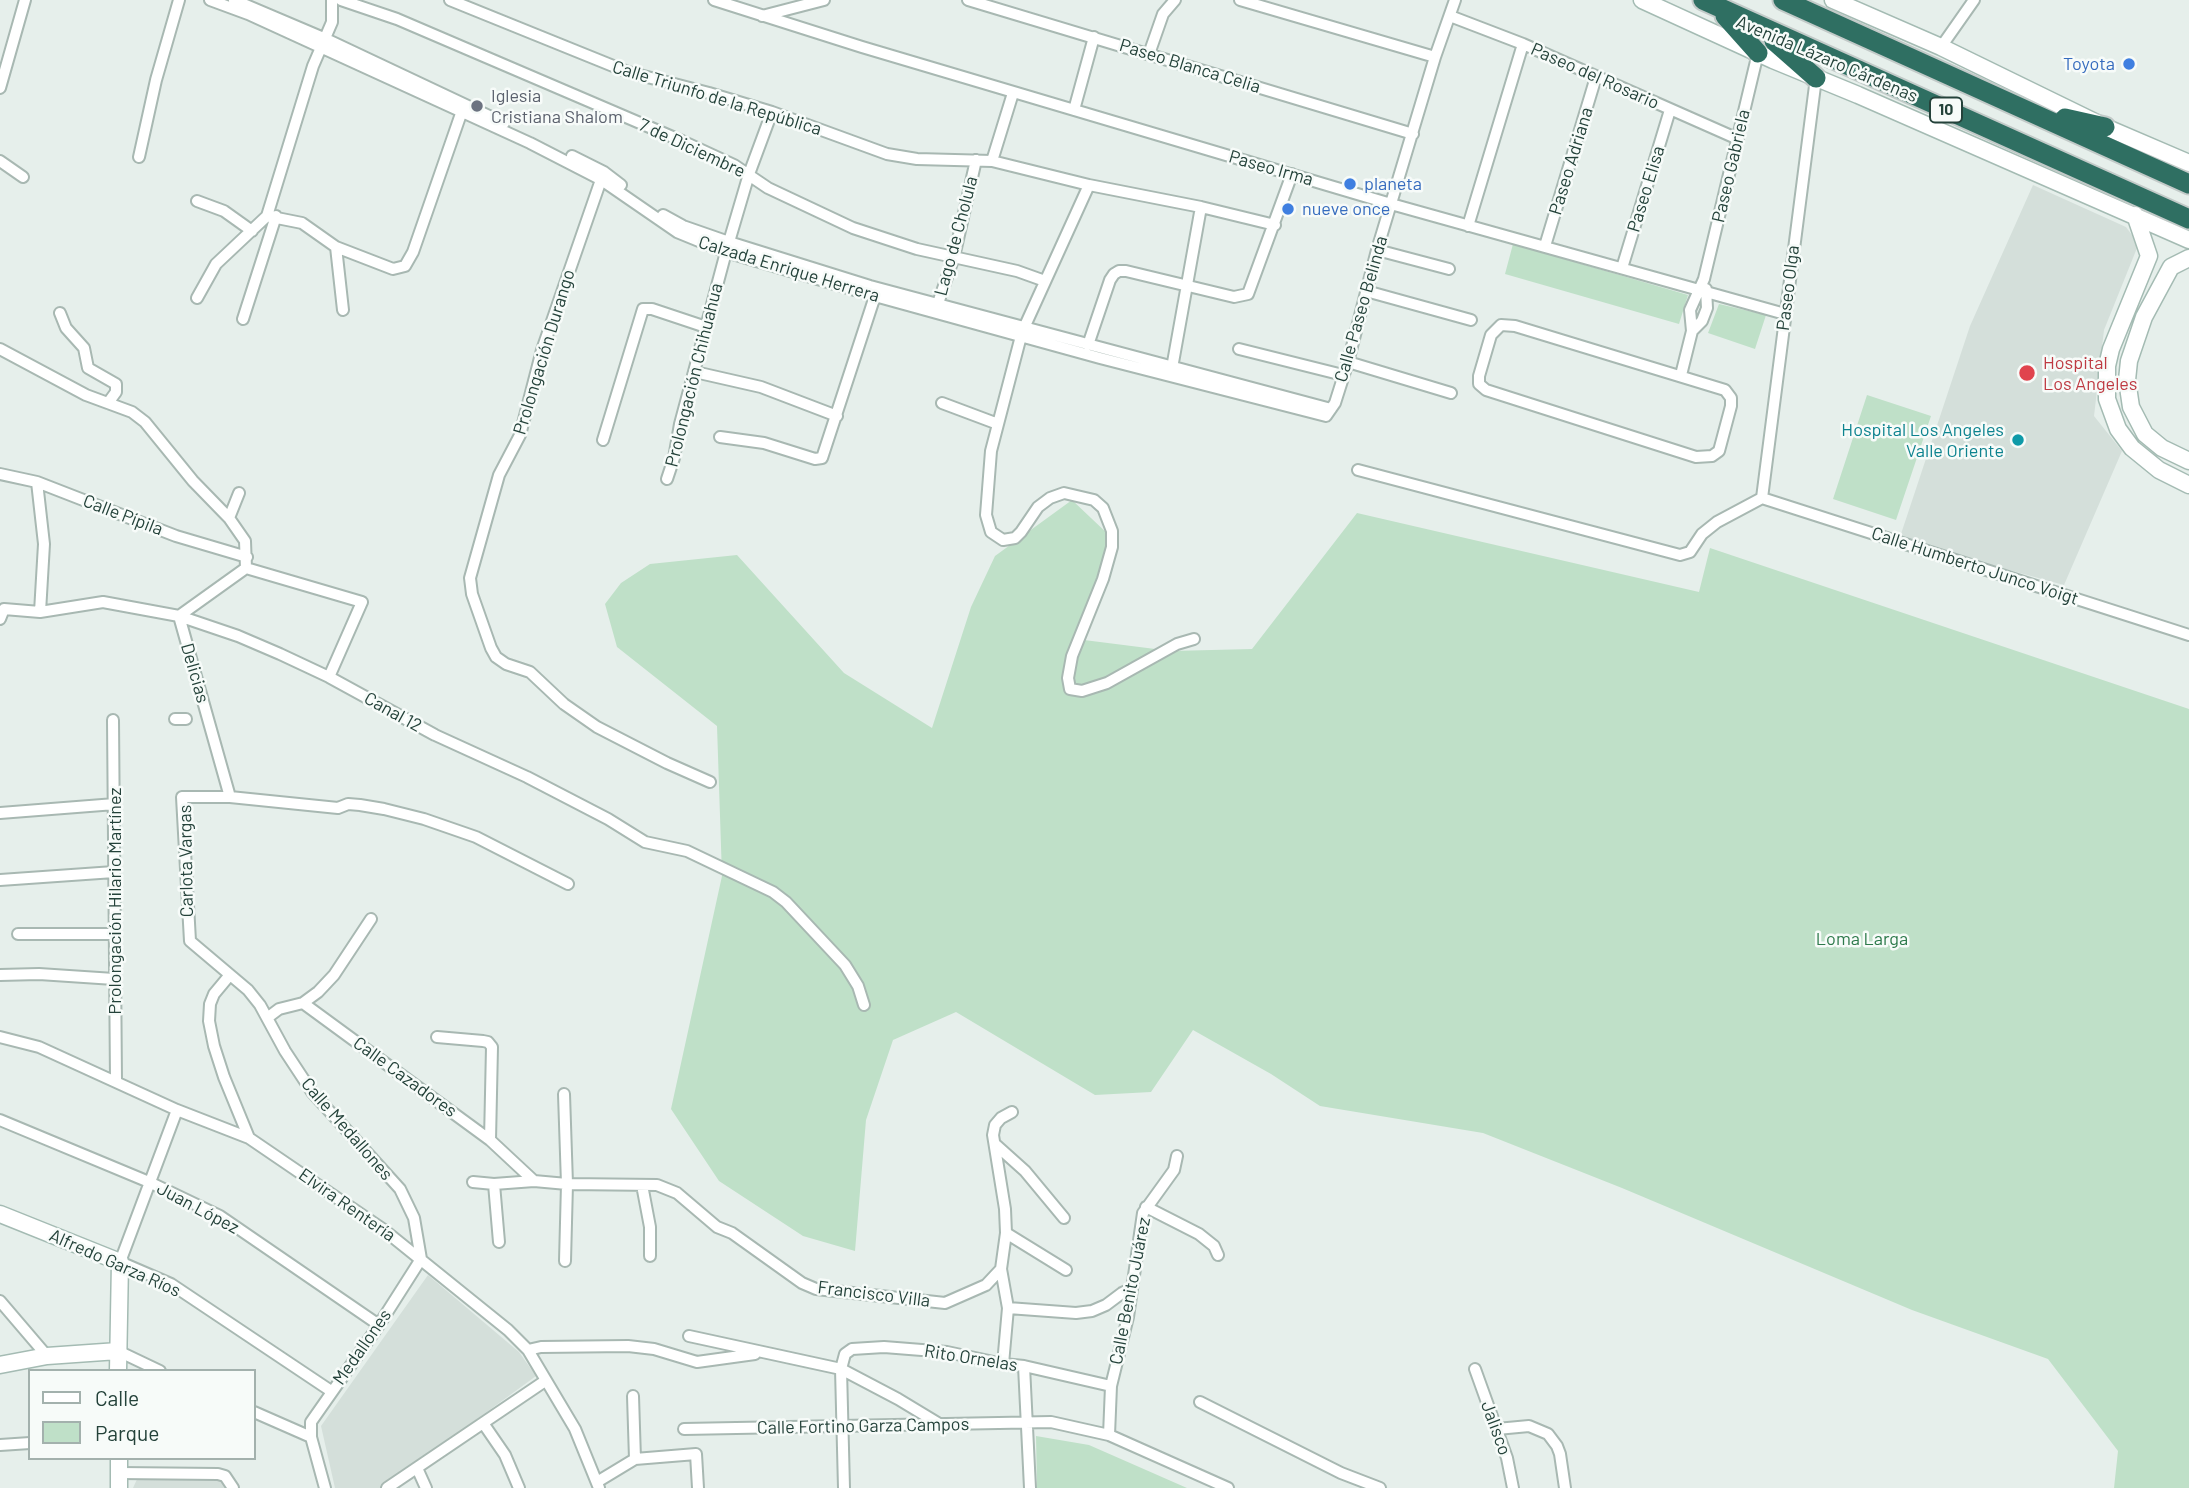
<!DOCTYPE html>
<html>
<head>
<meta charset="utf-8">
<style>
	body { margin:0 }
	#map { position:relative; width:2189px; height:1488px; overflow:hidden; background:#e6efeb; font-family:Barlow,sans-serif }
	canvas { display:block }
	.legend { position:absolute; left:28px; top:1369px; width:228px; height:91px; box-sizing:border-box; background:#f7fbf9; border:2px solid #a3b1ad; margin:0; padding:9px 12px; list-style:none; font-size:21px; color:#24423a }
	.legend li { display:flex; align-items:center; gap:14px; height:35px }
	.legend b { width:35px; border:2px solid #a3b1ad }
</style>
</head>
<body>
<div id="map">
<canvas width="2189" height="1488"></canvas>
<ul class="legend">
<li><b style="height:9px;background:#fff"></b>Calle</li>
<li><b style="height:19px;background:#bfe0c8"></b>Parque</li>
</ul>
</div>
<script>
const g = document.querySelector('canvas').getContext('2d');
g.lineJoin = 'round';
function fillPath(path, color) { g.fillStyle = color; g.fill(path, 'evenodd'); }
const toPath = rows => new Path2D(rows.map(r => 'M' + r).join(''));
function strokePath(path, color, width, dash) { g.strokeStyle = color; g.lineWidth = width; g.lineCap = dash ? 'butt' : 'round'; g.setLineDash(dash || []); g.stroke(path); }
function label(font, color, halo, rows, align = 'center') {
  g.font = font + ' Barlow,sans-serif'; g.lineWidth = 5; g.setLineDash([]); g.textBaseline = 'middle'; g.strokeStyle = halo; g.fillStyle = color; for (const [text, x, y, turn = 0] of rows) {
    g.save(); g.translate(x, y); g.rotate((+turn || 0) * Math.PI / 180); g.textAlign = isNaN(turn) ? turn : align; if (halo) g.strokeText(text, 0, 0); g.fillText(text, 0, 0); g.restore();
  }
}
const built = toPath([
	[2033,185,2126,227,2132,235,2137,248,2104,330,2094,416,2122,451,2064,585,1899,540,1970,326],
	[428,1275,519,1352,536,1376,383,1488,335,1488,321,1426],
	[138,1477,220,1480,227,1488,133,1488]
]);
const green = toPath([
	[1513,244,1688,295,1679,324,1505,274],
	[1719,304,1766,315,1755,349,1708,333],
	[1867,395,1931,416,1896,520,1833,499],
	[1072,500,1110,536,1084,640,1171,651,1252,649,1357,513,1699,592,1710,548,2189,709,2189,1488,2114,1488,2118,1451,2048,1359,1912,1310,1622,1188,1483,1133,1320,1106,1271,1074,1193,1030,1151,1092,1095,1095,956,1012,893,1040,866,1120,855,1251,803,1236,719,1181,671,1109,722,876,717,726,617,647,605,604,621,583,650,564,737,555,844,673,932,728,971,607,995,556],
	[1036,1436,1089,1445,1187,1488,1037,1488]
]);
const street = toPath([
	[210,0,248,14,530,143,600,179,677,232,726,252,875,296,1100,358,1326,416,1335,403,1348,362,1377,250,1435,57,1455,0],
	[234,0,326,39,504,123],
	[341,0,397,19,682,141,734,165,768,188,853,228,917,249,1017,271,1045,281],
	[450,0,628,72,709,93,772,112,887,154,917,159,992,161,1089,185,1201,207,1275,225],
	[714,0,862,47,1391,204,1785,314],
	[968,0,1413,134],
	[1240,0,1435,57],
	[762,16,824,0],
	[1450,16,1523,44,1738,139],
	[1941,47,1974,0],
	[1149,54,1163,14,1175,0],
	[0,88,25,0],
	[1074,110,1094,37],
	[572,156,604,172,621,185],
	[139,157,156,80,179,0],
	[0,161,23,177],
	[992,161,1013,93],
	[603,174,542,350,520,435,499,475,470,578,472,594,491,648,496,657,506,664,530,672,564,704,597,727,667,763,710,782],
	[197,201,224,211,252,231],
	[663,215,683,226,729,242,870,286,1331,409],
	[267,216,302,223,336,247,393,269,405,266,413,252,463,108],
	[1468,226,1523,44],
	[1545,246,1596,77],
	[336,247,343,310],
	[1377,250,1449,269],
	[1622,268,1670,110],
	[1366,291,1471,320],
	[197,298,216,264,267,216,313,66,332,22,332,0],
	[936,309,954,257,976,160],
	[60,313,66,328,84,348,88,368,116,384,116,392,108,403],
	[243,319,276,216],
	[1501,325,1515,326,1725,390,1731,398,1731,406,1719,451,1712,456,1696,457,1486,390,1479,384,1479,376,1491,335,1501,325],
	[1024,328,1089,185],
	[1692,331,1690,310,1704,279,1758,53],
	[1021,336,991,451,986,515,991,532,1003,540,1015,538,1021,532,1038,507,1050,498,1064,493,1094,500,1103,508,1112,531,1112,547,1103,579,1072,656,1068,678,1070,689,1082,691,1107,683,1177,644,1194,639],
	[1088,345,1110,280,1114,274,1119,271,1126,271,1234,297,1248,294,1292,174],
	[0,349,86,395,132,412,145,422,193,481,229,518],
	[1239,349,1343,375],
	[1348,362,1451,393],
	[1172,368,1201,207],
	[695,372,761,387,837,416],
	[1681,375,1692,331,1702,321,1707,308,1706,289],
	[942,403,998,424],
	[720,437,764,443,815,459,822,458,875,296],
	[603,440,643,309,652,309,706,327],
	[1358,470,1680,555,1690,552,1702,534,1717,522,1762,498],
	[0,474,37,482,176,536,247,557],
	[667,479,674,458,680,424,726,252,749,174,772,112],
	[37,482,44,544,40,612],
	[1762,498,2189,635],
	[1762,498,1816,78],
	[246,568,362,602,329,677],
	[0,619,4,609,40,612,103,602,179,616,238,636,280,654,329,677,435,735,527,777,608,819,645,842,687,851,773,892,786,902,845,965,858,986,864,1005],
	[175,719,186,719],
	[113,720,116,1081],
	[230,797,179,616,246,568,245,541,229,518,239,493],
	[0,813,115,804],
	[0,880,114,872],
	[18,934,115,934],
	[0,975,39,974,114,979],
	[229,976,214,994,210,1004,209,1021,214,1046,224,1077,249,1138],
	[303,1003,318,992,334,975,371,919],
	[267,1018,279,1009,303,1003,490,1140,534,1181],
	[0,1037,39,1047,177,1110,249,1138,384,1230,508,1330,528,1350,575,1429,599,1488],
	[437,1037,483,1041,488,1042,492,1047,490,1140],
	[564,1094,567,1184,565,1261],
	[177,1110,120,1262,171,1284,331,1391],
	[0,1120,149,1182,220,1216,379,1325],
	[996,1145,1025,1171,1064,1218],
	[473,1182,494,1184,534,1181,567,1184,657,1185,677,1193,717,1227,732,1233,802,1283,816,1289,945,1303,986,1285,1001,1269],
	[494,1184,499,1242],
	[642,1185,650,1227,650,1256],
	[1146,1207,1199,1234,1214,1246,1218,1255],
	[1006,1233,1066,1270],
	[0,1301,47,1356],
	[1008,1308,1076,1313,1092,1311,1106,1305,1122,1293,1131,1289],
	[689,1336,841,1369,898,1399,941,1425],
	[528,1350,541,1347,628,1346,654,1349,697,1362,755,1354],
	[118,1351,160,1371],
	[1003,1364,1008,1308,1001,1269,1006,1233,1005,1209,993,1135,995,1125,1001,1118,1012,1112],
	[1024,1366,1030,1488],
	[1475,1369,1507,1458,1513,1488],
	[633,1396,635,1459],
	[1200,1402,1341,1473,1380,1488],
	[254,1412,311,1437],
	[483,1423,505,1455,519,1488],
	[684,1429,1051,1422,1109,1435,1228,1488],
	[1497,1429,1529,1426,1548,1434,1557,1446,1560,1454,1565,1488],
	[1109,1435,1111,1386,1128,1317,1143,1213,1174,1170,1177,1156],
	[0,1445,30,1443],
	[417,1468,426,1488],
	[119,1473,218,1474,225,1476,233,1488],
	[597,1482,635,1459,696,1454,698,1488],
	[325,1488,311,1437,311,1422,379,1325,421,1259,414,1218,400,1189,312,1092,285,1051,260,1005,248,990,190,941,182,797,230,797,338,808,348,804,360,805,384,809,424,819,476,837,568,884],
	[387,1488,545,1381],
	[844,1488,841,1369,845,1354,852,1349,884,1347,947,1352,1003,1364,1024,1366,1111,1386]
]);
const secondary = toPath([
	[1642,0,1773,60,1858,95,2189,240],
	[1833,0,1941,47,2105,127,2189,163],
	[2135,215,2149,256,2111,349,2107,366,2107,399,2118,429,2132,448,2159,470,2189,485],
	[2189,258,2171,267,2144,317,2129,361,2127,380,2131,407,2145,434,2162,448,2189,461],
	[0,1214,120,1262,118,1371],
	[0,1365,47,1356,118,1351],
	[119,1488,119,1458]
]);
const highway = toPath([
	[1703,0,2189,219],
	[1783,0,2189,184],
	[1725,16,1758,53],
	[1774,41,1816,78],
	[2065,118,2105,127]
]);
const markers = [
	[2129,64,7,"#3f7fe0"],
	[477,106,7,"#6b7280"],
	[1350,184,7,"#3f7fe0"],
	[1288,209,7,"#3f7fe0"],
	[2027,373,9,"#e0444e"],
	[2018,440,7,"#0f9aa8"]
];
const shields = [
	[1946,110,32]
];
const shieldNames = [
	["10",1946,110]
];
const streetNames = [
	["Avenida Lázaro Cárdenas",1827,59,23],
	["Paseo Blanca Celia",1190,66,17],
	["Paseo del Rosario",1595,76,24],
	["Calle Triunfo de la República",717,98,17],
	["7 de Diciembre",692,148,25],
	["Paseo Adriana",1571,161,-73],
	["Paseo Gabriela",1731,166,-77],
	["Paseo Irma",1271,168,16],
	["Paseo Elisa",1646,189,-73],
	["Lago de Cholula",956,236,-75],
	["Calzada Enrique Herrera",789,269,17],
	["Paseo Olga",1788,288,-83],
	["Calle Paseo Belinda",1361,309,-74],
	["Prolongación Durango",544,352,-73],
	["Prolongación Chihuahua",694,375,-76],
	["Calle Pípila",123,515,21],
	["Calle Humberto Junco Voigt",1975,566,18],
	["Delicias",195,673,74],
	["Canal 12",393,712,29],
	["Carlota Vargas",186,861,-91],
	["Prolongación Hilario Martínez",115,901,-90],
	["Calle Cazadores",405,1077,36],
	["Calle Medallones",347,1129,49],
	["Elvira Rentería",347,1205,35],
	["Juan López",198,1208,28],
	["Alfredo Garza Ríos",115,1263,24],
	["Calle Benito Juárez",1130,1291,-79],
	["Francisco Villa",874,1294,7],
	["Medallones",362,1347,-55],
	["Rito Ornelas",971,1358,9],
	["Calle Fortino Garza Campos",863,1426,-1],
	["Jalisco",1496,1428,70]
];
const shopNames = [
	["Toyota",2115,64,"right"],
	["planeta",1364,184],
	["nueve once",1302,209]
];
const worshipNames = [
	["Iglesia",491,96],
	["Cristiana Shalom",491,117]
];
const healthNames = [
	["Hospital",2043,363],
	["Los Angeles",2043,384]
];
const cultureNames = [
	["Hospital Los Angeles",2004,430],
	["Valle Oriente",2004,451]
];
const parkNames = [
	["Loma Larga",1862,939]
];
fillPath(built, '#d4dfda');
fillPath(green, '#bfe0c8');
strokePath(street, '#a8b8b2', 14);
strokePath(secondary, '#a4bbb3', 19);
strokePath(highway, '#c2cac8', 23);
strokePath(street, '#fff', 10);
strokePath(secondary, '#fff', 16);
strokePath(highway, '#2f6f62', 19);
for (const [x, y, r, color] of markers) { const dot = new Path2D(); dot.arc(x, y, r, 0, 2 * Math.PI); g.fillStyle = color; g.fill(dot); strokePath(dot, '#f7fbf9', 2.5); }
for (const [x, y, w] of shields) { const box = new Path2D(); box.roundRect(x - w / 2, y - 12.5, w, 25, 5); g.fillStyle = '#f7fbf9'; g.fill(box); strokePath(box, '#24423a', 2); }
label('bold 16px', '#24423a', null, shieldNames);
label('18px', '#24423a', '#f7fbf9', streetNames);
label('18px', '#366cbe', '#f7fbf9', shopNames, 'left');
label('18px', '#5b616d', '#f7fbf9', worshipNames, 'left');
label('18px', '#be3a42', '#f7fbf9', healthNames, 'left');
label('18px', '#0d838f', '#f7fbf9', cultureNames, 'right');
label('18px', '#2d7a4b', '#f7fbf9', parkNames);
</script>
</body>
</html>
